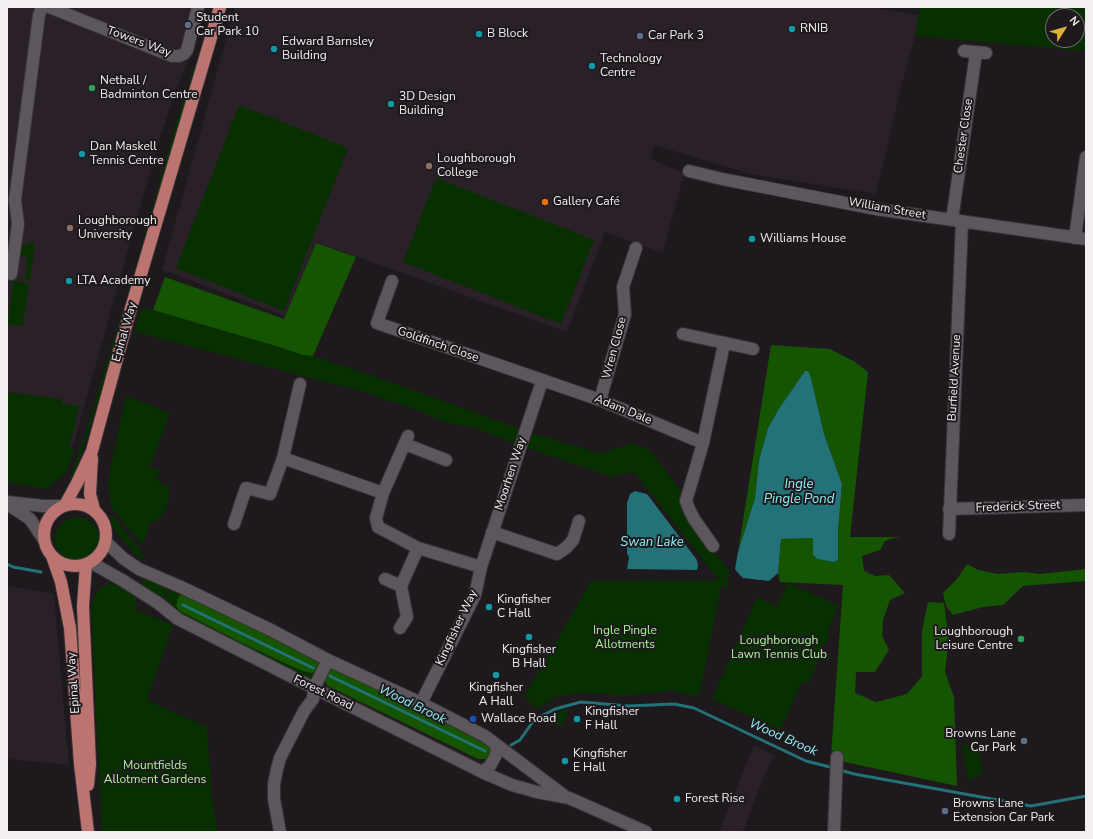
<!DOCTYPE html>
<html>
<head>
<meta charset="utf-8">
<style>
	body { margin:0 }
	#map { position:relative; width:1093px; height:839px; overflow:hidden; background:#1e191d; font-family:"Nunito Sans",sans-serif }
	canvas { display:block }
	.frame { position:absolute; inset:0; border:8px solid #f2eef1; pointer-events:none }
	.north { position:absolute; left:1045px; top:8px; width:40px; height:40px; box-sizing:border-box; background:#1e191d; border:1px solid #736e72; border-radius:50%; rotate:53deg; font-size:11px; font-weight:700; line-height:16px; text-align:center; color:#f2eef1 }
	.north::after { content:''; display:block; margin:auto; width:14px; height:18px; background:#deb133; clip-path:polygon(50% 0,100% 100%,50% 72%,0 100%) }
</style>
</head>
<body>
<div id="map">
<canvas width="1093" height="839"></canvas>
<div class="frame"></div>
<div class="north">N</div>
</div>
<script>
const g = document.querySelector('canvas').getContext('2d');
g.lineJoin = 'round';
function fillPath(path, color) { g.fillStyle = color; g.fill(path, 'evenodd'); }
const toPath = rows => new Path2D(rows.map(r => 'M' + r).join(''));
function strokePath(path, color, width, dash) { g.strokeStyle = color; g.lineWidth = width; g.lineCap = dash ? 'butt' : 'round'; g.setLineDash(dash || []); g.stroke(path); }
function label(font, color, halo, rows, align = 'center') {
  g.font = font + ' "Nunito Sans",sans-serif'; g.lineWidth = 4; g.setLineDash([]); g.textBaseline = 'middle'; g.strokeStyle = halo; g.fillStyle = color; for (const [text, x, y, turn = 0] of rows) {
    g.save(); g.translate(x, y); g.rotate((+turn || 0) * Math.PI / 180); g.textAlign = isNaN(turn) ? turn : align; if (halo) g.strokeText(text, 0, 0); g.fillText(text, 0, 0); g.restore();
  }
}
const built = toPath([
	[7,7,203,7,188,59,177,87,158,144,74,442,69,455,7,459],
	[235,7,869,7,919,15,915,36,901,87,876,194,751,174,654,145,651,159,684,173,663,253,605,232,567,332,316,242,285,316,162,270],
	[7,586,54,594,69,765,7,759],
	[754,745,774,755,756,796,743,832,719,832]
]);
const green = toPath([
	[920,7,1086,7,1086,51,915,36],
	[1053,16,1077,16,1077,40,1053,40],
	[196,62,198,63,126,313,123,312,177,120],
	[239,105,348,148,284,311,176,268],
	[436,178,594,240,561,324,403,262],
	[31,242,35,242,30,280,14,278,25,278,28,257,20,256,21,250,23,246],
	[13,281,29,283,23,326,8,324],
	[141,308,153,310,279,347,302,355,313,356,385,380,526,431,588,450,602,453,631,443,650,450,682,492,684,507,690,520,729,571,727,589,722,584,699,696,675,692,673,690,670,689,667,692,615,696,611,695,608,693,601,694,582,693,557,696,537,709,524,697,591,581,719,580,634,472,612,477,521,446,473,427,455,425,439,420,423,412,364,392,135,332],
	[119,322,122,323,74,478,71,476,91,415],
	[7,392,62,399,62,404,79,406,74,430,69,444,70,446,74,449,69,466,66,473,47,489,7,482],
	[126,396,170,413,150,467,161,471,156,478,165,487,169,482,169,501,162,516,154,522,149,525,143,546,112,509,110,500,108,481],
	[114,517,144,555,141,560,127,545,115,530,109,519],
	'55 539a22 22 0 1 1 44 0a22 22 0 1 1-44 0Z',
	[145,574,171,587,160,599,140,582],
	[788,583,839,606,827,632,830,634,808,684,802,682,780,730,712,699,757,597,777,606],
	[110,584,118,586,136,597,136,610,173,625,147,700,207,727,212,798,218,832,102,832,91,608,95,596,98,590,102,587],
	[173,588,321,663,317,675,311,678,307,678,189,621,162,600],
	[570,709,561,727,555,724,551,717,562,710],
	[977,743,983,773,968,781,962,746]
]);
const forest = toPath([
	[316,243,356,257,313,356,303,355,279,347,153,310,165,277,284,319],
	[771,345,830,349,855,362,868,372,850,537,901,537,894,538,885,541,880,550,862,556,864,571,875,576,889,575,905,593,890,600,883,620,882,636,889,650,875,672,856,672,855,693,876,702,907,694,922,676,922,631,928,602,944,603,949,639,945,672,954,697,957,786,840,761,831,756,843,585,780,582,778,573,781,539,813,538,818,559,833,562,838,560,838,531,842,484,824,434,811,378,805,371,780,407,768,428,759,460,755,498,738,552],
	[967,564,978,570,998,574,1024,572,1040,574,1086,569,1086,581,1023,586,1003,605,983,607,953,615,946,606,943,593,957,579],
	[183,594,319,660,317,668,315,671,312,673,302,671,244,644,180,611,176,606,179,596],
	[332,668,336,668,485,740,492,749,489,755,485,759,478,759,328,686,324,680,329,670]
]);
const water = toPath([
	[805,371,808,371,811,378,824,434,842,484,838,531,838,560,833,562,818,559,813,555,813,538,781,539,778,573,769,581,743,578,738,573,735,569,738,552,755,498,759,460,768,428,780,407],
	[635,491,647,494,697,560,698,566,697,570,627,569,629,558,627,553,627,503,630,494]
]);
const stream = toPath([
	[7,564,13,567,41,572],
	[183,605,313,668],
	[330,676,485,751],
	[511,745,520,740,534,720,555,709,581,702,628,706,674,704,694,708,806,761,834,768],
	[840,770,854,774,1031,806,1086,796]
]);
const minor = toPath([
	[49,7,172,56,179,56,184,54,187,50,198,7],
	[964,51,986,53],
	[689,171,722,179,876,209,1086,239],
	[952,220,976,53],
	[1075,238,1086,157],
	[11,274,18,224,15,200,39,15,42,7],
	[392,281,377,323,600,400,703,443],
	[683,334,753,349],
	[600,400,625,314,623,287,636,248],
	[405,444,446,460],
	[283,458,383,493,376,518,378,527,418,548,481,567,475,595,421,703],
	[383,493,408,436],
	[949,509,1086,505],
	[234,524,246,488,270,494,283,458,300,384],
	[492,532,557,554,567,547,573,540,579,521],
	[949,534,962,222],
	[713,546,694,519,689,509,686,501,703,443,724,344],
	[481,567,542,381],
	[385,579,401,586,418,548],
	[400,628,407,617,401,586],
	[280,832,274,799,274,784,277,769,280,758,304,711,313,699,314,688],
	[834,832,837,757]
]);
const tertiary = toPath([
	[7,502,43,506,62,506],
	[7,504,30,519,44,540]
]);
const secondary = toPath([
	[106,542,124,559,139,569,181,587,271,630,328,660,421,703,485,736,566,797],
	[90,562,122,580,158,603,178,619,296,679,482,772,512,785,537,792,569,798,646,832],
	[314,688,328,660],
	[482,772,490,766,496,755,497,745]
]);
const primary = toPath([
	[92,458,90,494,94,509],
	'44 535a31 31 0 1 1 62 0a31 31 0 1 1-62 0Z',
	[65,505,77,483,92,451,129,315,220,7],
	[52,556,61,582,70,628,80,764,88,832],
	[86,564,83,606,90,764,88,785]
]);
const markers = [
	[188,25,4,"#5c6f8a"],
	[792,29,4,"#0f9aa8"],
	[479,34,4,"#0f9aa8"],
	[640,36,4,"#5c6f8a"],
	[274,49,4,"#0f9aa8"],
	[592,66,4,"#0f9aa8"],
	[92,88,4,"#2e9e5b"],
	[391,104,4,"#0f9aa8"],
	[82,154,4,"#0f9aa8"],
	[429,166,4,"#8d6e63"],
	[545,202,4,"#e8710a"],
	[70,228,4,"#8d6e63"],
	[752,239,4,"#0f9aa8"],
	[69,281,4,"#0f9aa8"],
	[489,607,4,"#0f9aa8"],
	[529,637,4,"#0f9aa8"],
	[1021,639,4,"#2e9e5b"],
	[496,675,4,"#0f9aa8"],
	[473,719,4,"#1a4fb4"],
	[577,719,4,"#0f9aa8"],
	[1024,741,4,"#5c6f8a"],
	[565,761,4,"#0f9aa8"],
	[677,799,4,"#0f9aa8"],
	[945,811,4,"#5c6f8a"]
];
const poiNames = [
	["Student",196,18],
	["Car Park 10",196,32],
	["RNIB",800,29],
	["B Block",487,34],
	["Car Park 3",648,36],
	["Edward Barnsley",282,42],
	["Building",282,56],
	["Technology",600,59],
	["Centre",600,73],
	["Netball /",100,81],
	["Badminton Centre",100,95],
	["3D Design",399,97],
	["Building",399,111],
	["Dan Maskell",90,147],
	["Tennis Centre",90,161],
	["Loughborough",437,159],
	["College",437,173],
	["Gallery Café",553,202],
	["Loughborough",78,221],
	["University",78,235],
	["Williams House",760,239],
	["LTA Academy",77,281],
	["Kingfisher",497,600],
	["C Hall",497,614],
	["Loughborough",1013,632,"right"],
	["Leisure Centre",1013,646,"right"],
	["Kingfisher",529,650,"center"],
	["B Hall",529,664,"center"],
	["Kingfisher",496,688,"center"],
	["A Hall",496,702,"center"],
	["Kingfisher",585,712],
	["F Hall",585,726],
	["Wallace Road",481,719],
	["Browns Lane",1016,734,"right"],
	["Car Park",1016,748,"right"],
	["Kingfisher",573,754],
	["E Hall",573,768],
	["Forest Rise",685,799],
	["Browns Lane",953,804],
	["Extension Car Park",953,818]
];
const streetNames = [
	["Towers Way",139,42,20],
	["Chester Close",964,136,-82],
	["William Street",887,209,10],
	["Epinal Way",125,332,-74],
	["Goldfinch Close",438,345,19],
	["Wren Close",615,348,-75],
	["Burfield Avenue",955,378,-87],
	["Adam Dale",623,410,22],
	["Moorhen Way",511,474,-72],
	["Frederick Street",1018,507,-2],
	["Kingfisher Way",457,628,-65],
	["Epinal Way",74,683,-94],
	["Forest Road",323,693,26]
];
const parkNames = [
	["Ingle Pingle",625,631],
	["Allotments",625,645],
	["Loughborough",779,641],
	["Lawn Tennis Club",779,655],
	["Mountfields",155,766],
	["Allotment Gardens",155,780]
];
const waterNames = [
	["Ingle",799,485],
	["Pingle Pond",799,500],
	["Swan Lake",652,543],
	["Wood Brook",412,705,26],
	["Wood Brook",783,738,24]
];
fillPath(built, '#292028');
fillPath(green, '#082f00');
fillPath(forest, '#155401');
fillPath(water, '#227278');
strokePath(stream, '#227278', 3);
strokePath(minor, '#373437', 14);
strokePath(tertiary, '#373437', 14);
strokePath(secondary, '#373437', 14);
strokePath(primary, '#373437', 14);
strokePath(minor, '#5d575d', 12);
strokePath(tertiary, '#5d575d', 12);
strokePath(secondary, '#5d575d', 12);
strokePath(primary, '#bb7470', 12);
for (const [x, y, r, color] of markers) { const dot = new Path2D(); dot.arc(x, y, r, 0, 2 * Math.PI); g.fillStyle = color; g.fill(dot); strokePath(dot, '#1e191d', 1.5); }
label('12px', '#f2eef1', '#1e191d', poiNames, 'left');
label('12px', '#f2eef1', '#1e191d', streetNames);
label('12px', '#a5f793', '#1e191d', parkNames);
label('italic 13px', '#8ef0f9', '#1e191d', waterNames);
</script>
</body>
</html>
